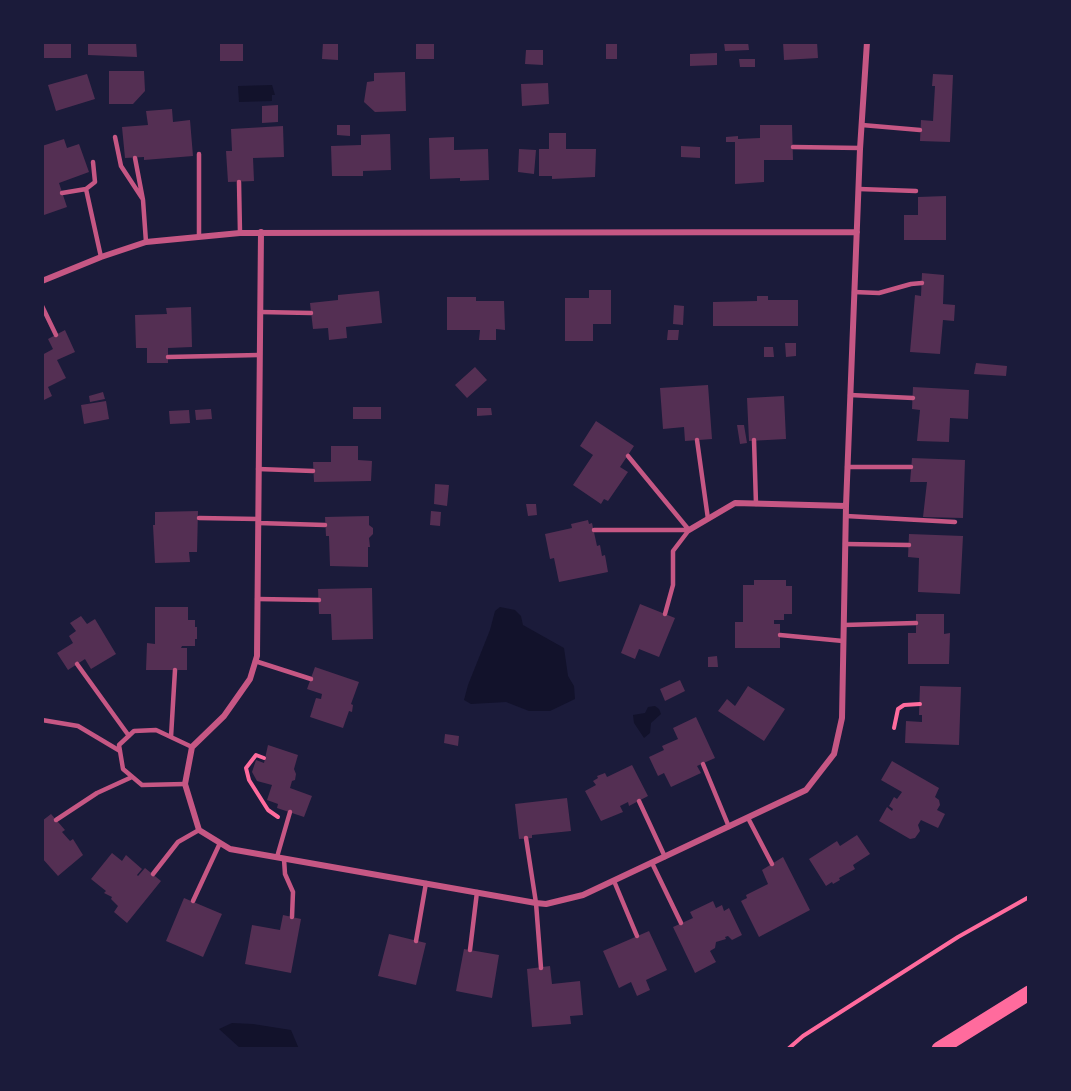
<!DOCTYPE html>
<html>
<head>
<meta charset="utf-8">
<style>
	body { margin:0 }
	#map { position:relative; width:1071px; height:1091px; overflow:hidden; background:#1b1b3a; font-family:"DejaVu Sans",sans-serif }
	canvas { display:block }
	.frame { position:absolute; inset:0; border:44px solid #1b1b3a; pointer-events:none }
</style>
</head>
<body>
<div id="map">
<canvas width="1071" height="1091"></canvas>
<div class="frame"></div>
</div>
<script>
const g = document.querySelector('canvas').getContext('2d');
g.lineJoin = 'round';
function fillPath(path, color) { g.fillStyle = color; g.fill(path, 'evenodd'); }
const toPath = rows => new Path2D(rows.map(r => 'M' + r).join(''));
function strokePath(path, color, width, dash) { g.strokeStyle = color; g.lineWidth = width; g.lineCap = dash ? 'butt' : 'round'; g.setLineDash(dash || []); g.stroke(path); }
const water = toPath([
	[272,85,275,95,272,95,272,101,239,102,238,86],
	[500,607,515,610,521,616,523,625,564,648,568,676,574,686,575,699,550,711,529,711,506,702,471,704,464,700,468,685,490,630,495,611],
	[655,706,659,709,661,714,651,723,650,733,644,738,634,723,633,715,645,713,648,707],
	[232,1023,253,1024,291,1030,299,1049,241,1049,219,1029]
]);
const building = toPath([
	[44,42,71,42,71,58,44,58],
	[88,42,136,42,137,57,88,55],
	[220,42,243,42,243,61,220,61],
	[323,42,338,43,338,60,322,59],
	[416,42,434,42,434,59,416,59],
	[606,42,617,42,617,59,606,59],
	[730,42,748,42,749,50,725,51,724,43],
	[783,42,817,42,818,58,784,60],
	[526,50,543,50,543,65,525,64],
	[717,53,717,65,690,66,690,54],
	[739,59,755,59,755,67,740,67],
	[109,71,144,71,145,91,133,104,109,104],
	[405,72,406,111,375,112,364,102,367,82,374,81,374,73],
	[87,74,95,99,56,111,48,85],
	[933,74,953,75,950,142,920,141,921,120,933,121,935,86,932,86],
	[548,83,549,104,522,106,521,84],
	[278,105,278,122,262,123,262,106],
	[172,109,173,122,190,120,193,156,144,160,144,157,125,158,122,127,148,125,146,111],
	[337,125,350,125,350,136,337,135],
	[760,125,792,125,793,160,764,160,764,182,735,184,735,142,726,142,726,137,738,136,738,139,760,138],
	[283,126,284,157,253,158,254,181,228,182,226,151,232,151,231,129],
	[549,133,566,133,566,149,596,149,595,177,552,179,552,176,539,176,539,149,549,149],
	[390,134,391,170,363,171,363,176,332,176,331,146,361,145,361,135],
	[454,137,454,150,488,149,489,180,460,181,460,178,430,179,429,138],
	[64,139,67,148,79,144,89,172,59,183,67,207,44,215,42,208,42,157,44,156,42,146],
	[681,146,700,147,700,158,681,157],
	[519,149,536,150,534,174,518,172],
	[946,196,946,240,904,240,904,215,918,215,918,197],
	[922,273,944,275,943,304,955,305,954,321,943,320,940,354,910,352,915,295,921,296],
	[589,290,611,290,611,324,593,324,593,341,565,341,565,298,589,298],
	[379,291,382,323,346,327,347,338,329,340,328,328,313,329,310,303,338,300,338,295],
	[757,296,768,296,768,300,798,300,798,326,713,326,713,302,757,301],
	[447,297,476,297,476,301,504,301,505,330,496,329,496,340,479,340,480,330,447,330],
	[674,305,684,306,683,325,673,324],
	[191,307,192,347,168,348,168,363,147,363,147,348,136,348,135,315,167,314,166,308],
	[65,330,75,352,57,360,66,378,48,387,52,396,42,401,42,355,53,349,48,339],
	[668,330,679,330,678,340,667,340],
	[785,343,796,343,796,356,786,357],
	[764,347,773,347,774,357,764,357],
	[976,363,1007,366,1006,376,974,374],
	[475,367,487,380,467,398,455,385],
	[708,385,712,439,685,441,684,427,663,429,660,388],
	[913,387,969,390,968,419,950,418,949,442,917,441,920,410,912,409],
	[103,392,105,399,90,402,89,396],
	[784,396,786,439,749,441,747,398],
	[106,401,109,419,84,424,81,405],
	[353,407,381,407,381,419,353,419],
	[477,408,491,408,492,415,477,416],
	[211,409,212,419,196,420,195,410],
	[189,410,190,423,170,424,169,411],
	[596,421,634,446,620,467,628,472,608,501,604,499,601,504,573,485,593,455,580,446],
	[737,425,744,425,747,443,740,444],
	[331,446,358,446,358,460,372,461,371,481,314,482,313,462,331,462],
	[912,458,965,460,963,518,923,517,927,482,910,482],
	[435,484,449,485,447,506,434,504],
	[526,504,536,504,537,515,528,516],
	[198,511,197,552,189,552,190,562,155,563,153,525,155,525,155,512],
	[431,511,441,512,440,526,430,525],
	[369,516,369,525,373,528,373,534,369,538,370,547,368,547,368,567,330,566,329,536,326,536,325,517],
	[588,520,589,524,592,523,597,546,600,545,602,556,605,555,608,572,559,582,554,558,550,559,545,534,572,528,571,524],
	[909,534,963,536,960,594,918,592,919,558,908,557],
	[754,580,786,580,786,586,792,586,792,614,784,614,784,620,774,620,774,624,780,624,780,648,735,648,735,622,743,622,743,585,754,585],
	[372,588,373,639,332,640,331,614,319,614,318,589],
	[640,604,675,618,659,657,639,649,635,659,621,653],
	[155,607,188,607,188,620,195,620,195,627,197,627,197,639,195,639,195,646,182,646,181,648,187,648,187,670,146,670,147,643,155,644],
	[916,614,944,614,944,634,950,633,949,664,908,664,908,633,916,633],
	[81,616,87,624,95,619,116,654,91,669,85,659,68,670,57,653,73,643,69,636,76,631,70,623],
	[717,656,718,667,708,667,708,657],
	[315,667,359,682,351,704,353,705,352,712,349,711,343,728,310,717,316,698,321,699,322,694,307,689],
	[680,680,685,691,665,701,660,689],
	[748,686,785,709,764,741,718,711,727,699,735,706],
	[920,686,961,687,959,745,905,743,906,721,922,722,922,715,919,715],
	[696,717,715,758,697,766,701,773,671,787,664,773,658,776,649,757,664,750,662,746,678,739,673,728],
	[445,734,459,736,458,746,444,743],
	[268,745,298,755,294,769,296,774,295,780,292,781,290,788,312,796,304,817,277,808,278,804,267,800,272,785,257,781,252,772,256,760,264,763],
	[892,761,939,788,935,797,939,800,940,805,937,810,945,814,938,828,921,820,918,825,920,831,915,838,910,839,879,821,887,807,892,811,893,809,889,806,894,797,897,799,902,792,881,780],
	[632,765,648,796,629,806,628,802,620,806,623,812,601,821,585,791,596,785,593,781,598,778,597,776,605,773,607,777],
	[567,798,571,831,532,835,532,838,519,839,515,804],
	[51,814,65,830,62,832,70,841,73,839,83,855,58,876,42,858,42,821],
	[857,835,870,854,853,865,855,869,839,878,840,880,833,884,832,882,826,886,809,859,837,841,840,846],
	[112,853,122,861,126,855,142,869,137,875,138,876,145,868,161,881,127,923,114,912,118,906,111,899,112,897,104,893,106,891,91,879],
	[783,857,810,910,759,937,741,901,747,898,746,895,768,884,762,870],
	[184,898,222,914,203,957,166,941],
	[713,901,716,908,722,905,724,911,729,908,742,935,732,940,728,936,725,937,726,939,716,942,715,948,710,951,716,962,695,973,673,927,693,918,690,912],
	[283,915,301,919,291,973,245,964,252,925,280,930],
	[649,931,667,970,646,980,650,990,637,996,631,982,619,988,603,951],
	[389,934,426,943,416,985,378,976],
	[464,949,499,955,492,998,456,991],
	[550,966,552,984,580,981,583,1015,570,1016,571,1024,532,1027,527,969]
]);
const path = toPath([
	[894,728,898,709,904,705,920,704],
	[264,758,256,755,246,768,249,780,268,810,278,817],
	[788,1049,803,1036,958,937,1029,897]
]);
const service = toPath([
	[862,125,920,130],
	[115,137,121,166,142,198],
	[793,147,860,148],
	[135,158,143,200,146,242],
	[93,162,95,182,86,189,101,257],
	[239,182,240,233],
	[859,189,916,191],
	[62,193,86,189],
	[199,236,199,154],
	[854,292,879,293,911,284,922,283],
	[42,306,56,335],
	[260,312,311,313],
	[168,357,259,355],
	[850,395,913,398],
	[697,440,708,519],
	[754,440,756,504],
	[628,456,689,530],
	[847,467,911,467],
	[258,469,313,471],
	[846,516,955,522],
	[199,518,258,519],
	[258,523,325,525],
	[594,530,689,530],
	[845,544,909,545],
	[257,599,319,600],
	[665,614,673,585,673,551,689,530],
	[844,625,916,623],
	[780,635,843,641],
	[255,661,311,679],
	[77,664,129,736],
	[42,720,78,726,120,751],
	[171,737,175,670],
	[703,764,729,827],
	[185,784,142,785,123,769,119,745,134,731,156,730,192,747],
	[639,801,665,857],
	[748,818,772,864],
	[56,820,97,793,132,777],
	[526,838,536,903,541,968],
	[277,857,290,812],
	[284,859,285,874,293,892,292,917],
	[652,863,681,923],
	[153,874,178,842,199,830],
	[614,881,637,936],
	[193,901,220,843],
	[416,941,426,883],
	[470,950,477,892]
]);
const minor = toPath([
	[261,232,257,656,250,679,224,716,192,747,185,784,199,830,230,849,536,903,546,904,583,895,806,790,834,754,842,718,846,506,860,149,867,42],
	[42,281,101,257,146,242,240,233,857,232],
	[689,530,735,503,846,506]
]);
const primary = toPath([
	[939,1049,1029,993]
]);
fillPath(water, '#12122b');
fillPath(building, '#542f53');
strokePath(path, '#ff6b9d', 4);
strokePath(service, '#c65784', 4.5);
strokePath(minor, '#c65784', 6);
strokePath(primary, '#ff6b9d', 15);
</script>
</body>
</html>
